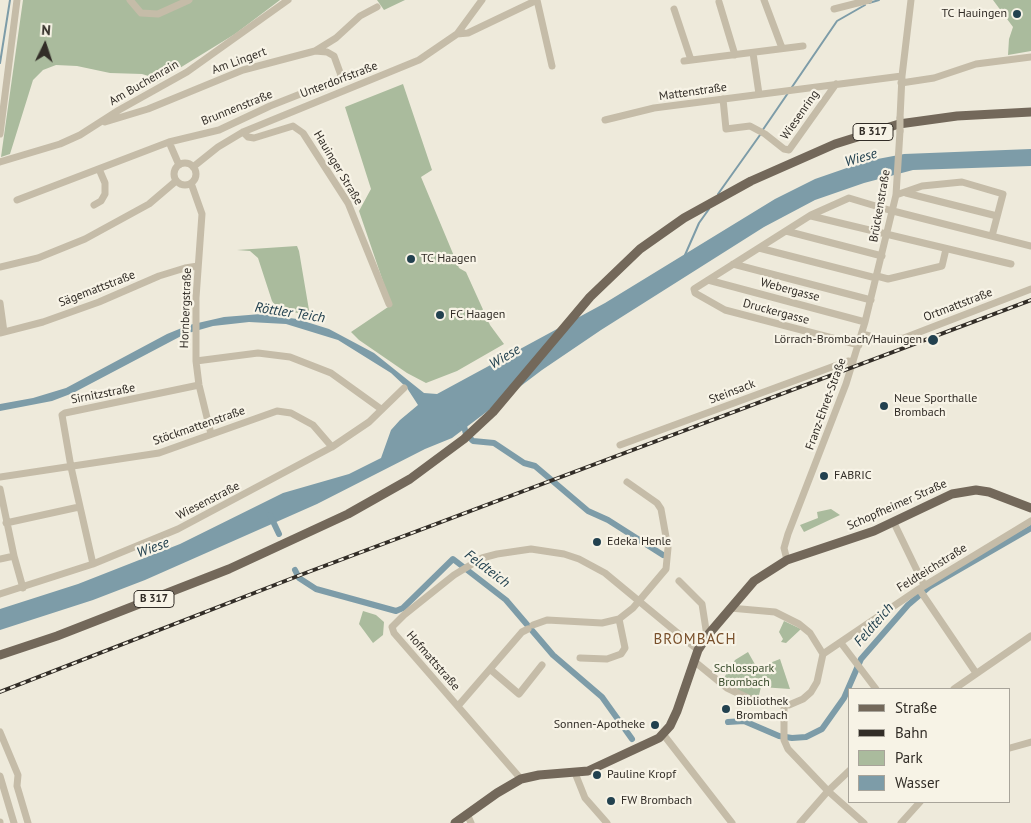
<!DOCTYPE html>
<html>
<head>
<meta charset="utf-8">
<style>
	body { margin:0 }
	#map { position:relative; width:1031px; height:823px; overflow:hidden; background:#eeeadb; font-family:"PT Sans",sans-serif }
	canvas { display:block }
	.legend { position:absolute; left:848px; top:688px; width:162px; height:115px; box-sizing:border-box; background:#f7f3e6; border:1px solid #a8a49a; margin:0; padding:6px 9px; list-style:none; font-size:15px; color:#322d27 }
	.legend li { display:flex; align-items:center; gap:10px; height:25px }
	.legend b { width:25px; border:1px solid #a8a49a }
	.north { position:absolute; left:20px; top:20px; width:50px; height:50px; -webkit-text-stroke:4px #f7f3e6; paint-order:stroke; rotate:4deg; font-size:14px; font-weight:700; line-height:20px; text-align:center; color:#322d27 }
	.north::after { content:''; display:block; margin:auto; width:18px; height:22px; background:#322d27; clip-path:polygon(50% 0,100% 100%,50% 72%,0 100%) }
</style>
</head>
<body>
<div id="map">
<canvas width="1031" height="823"></canvas>
<ul class="legend">
<li><b style="height:6px;background:#73685a"></b>Straße</li>
<li><b style="height:6px;background:#322d27"></b>Bahn</li>
<li><b style="height:14px;background:#aabb9d"></b>Park</li>
<li><b style="height:14px;background:#7d9ca8"></b>Wasser</li>
</ul>
<div class="north">N</div>
</div>
<script>
const g = document.querySelector('canvas').getContext('2d');
g.lineJoin = 'round';
function fillPath(path, color) { g.fillStyle = color; g.fill(path, 'evenodd'); }
const toPath = rows => new Path2D(rows.map(r => 'M' + r).join(''));
function strokePath(path, color, width, dash) { g.strokeStyle = color; g.lineWidth = width; g.lineCap = dash ? 'butt' : 'round'; g.setLineDash(dash || []); g.stroke(path); }
function label(font, color, halo, rows, align = 'center') {
  g.font = font + ' "PT Sans",sans-serif'; g.lineWidth = 4.5; g.setLineDash([]); g.textBaseline = 'middle'; g.strokeStyle = halo; g.fillStyle = color; for (const [text, x, y, turn = 0] of rows) {
    g.save(); g.translate(x, y); g.rotate((+turn || 0) * Math.PI / 180); g.textAlign = isNaN(turn) ? turn : align; if (halo) g.strokeText(text, 0, 0); g.fillText(text, 0, 0); g.restore();
  }
}
const green = toPath([
	[23,0,280,0,235,34,157,82,152,77,142,74,110,73,77,66,56,65,43,70,33,80,10,154,1,157],
	[377,0,405,0,384,10],
	[993,0,1031,0,1031,51,1008,55,1009,39,1013,27],
	[403,84,432,170,421,177,459,268,466,272,490,325,504,344,457,371,426,383,407,373,359,340,351,332,391,305,359,211,371,189,345,107],
	[297,246,299,251,310,316,277,308,272,301,258,258,250,251,237,250],
	[831,509,840,515,804,532,800,525,818,518,817,512],
	[363,611,376,615,384,622,383,635,373,643,359,624],
	[784,621,801,629,786,643,781,642,783,639,779,632],
	[748,652,757,668,780,659,790,689,761,687,758,699,742,694,722,681,735,660]
]);
const water = toPath([
	[1031,149,1031,166,913,170,864,183,815,200,764,227,601,330,542,370,452,438,425,449,317,504,145,580,93,600,0,630,0,609,78,584,180,544,283,493,349,474,381,458,391,430,400,420,418,405,407,388,391,373,338,340,286,324,249,322,213,326,185,334,73,393,52,401,0,411,0,404,33,398,66,388,167,334,189,325,224,317,261,314,297,319,329,329,374,353,424,393,437,394,605,303,775,199,815,179,867,161,904,154]
]);
const stream = toPath([
	[869,3,879,0],
	[0,63,10,0],
	[792,87,837,21,865,5],
	[762,131,788,93],
	[718,194,760,135],
	[685,255,699,223,709,209]
]);
const canal = toPath([
	[460,423,464,426,466,434,473,441,494,443,524,463,535,466,588,511,608,520,663,555],
	[270,515,279,534],
	[295,570,299,578,316,589,396,611,403,608,453,559,506,600,553,655,602,697,632,739],
	[728,722,744,721,779,736,792,738,806,737,822,729,844,698,861,659,908,605,929,587,1031,528]
]);
const minor = toPath([
	[130,0,141,13,158,14,189,0],
	[537,0,552,66],
	[764,0,782,48],
	[719,2,735,55],
	[674,9,691,60],
	[834,9,869,0],
	[457,34,468,33,537,0],
	[315,51,327,52,334,56,342,78],
	[753,53,759,94],
	[684,61,803,46],
	[901,83,934,78,976,64,1031,57],
	[723,99,726,129,750,126,765,134,784,149,789,150,836,84],
	[900,118,902,76,911,0],
	[605,120,654,108,902,76],
	[105,122,148,109,243,70,315,51,336,38,360,16,377,7],
	[243,132,248,137,254,138,293,126,303,133,348,203,389,304],
	[0,134,17,0],
	[169,142,179,165],
	[0,162,60,144,80,135,119,110,187,72,288,0],
	'174 174a11 11 0 1 1 22 0a11 11 0 1 1-22 0Z',
	[193,167,218,147,243,132,419,60,457,34,482,0],
	[191,183,202,214,196,298,196,361,199,385,211,434],
	[906,193,997,216],
	[896,195,922,186,962,182,1003,194,992,236],
	[17,200,169,142,219,130,270,106,351,74],
	[94,205,101,201,105,194,105,183,99,169],
	[893,211,1031,246],
	[811,216,1011,264],
	[786,231,882,256],
	[759,248,876,278],
	[733,264,871,300],
	[0,267,38,258,85,239,149,204,176,181],
	[877,276,888,279,942,266,946,249],
	[708,280,865,322],
	[0,303,4,332],
	[0,333,43,322,99,302,159,276,185,268,198,266],
	[862,334,881,339,904,338,1031,289],
	[859,345,725,310,695,293,694,289,811,215,849,198,889,210],
	[196,361,258,353,290,357,331,373,381,409],
	[620,445,848,361,853,362],
	[0,477,159,453,277,411,291,413,313,425,332,447],
	[0,489,14,556,23,588],
	[6,523,79,507],
	[894,523,924,585],
	[0,559,14,556],
	[787,560,784,548,788,534,846,384,865,322,896,195,900,131],
	[93,564,71,467,62,415,65,413,199,385],
	[679,581,702,604,707,636],
	[919,589,976,673],
	[0,594,93,564,178,529,332,447,369,422,404,388],
	[533,625,547,620,602,623,619,619,633,608,666,569,668,548,661,509,657,503,627,482],
	[841,643,876,689],
	[823,654,919,589,1031,521],
	[580,658,607,659,621,654,625,648,619,619],
	[694,661,727,688,750,699,789,705,803,699,811,692,817,682,823,654,810,633,799,624,775,612,730,608],
	[491,670,519,694,542,665],
	[954,689,1031,636],
	[784,705,784,740,788,749,828,791,864,823],
	[458,706,522,632,528,629],
	[0,732,18,775,17,786,28,823],
	[663,734,732,823],
	[1010,748,1031,742],
	[575,773,585,798,607,823],
	[0,776,14,823],
	[521,779,394,633,392,627,404,615,454,575,482,558,497,554,531,549,564,554,579,559,605,573,698,650],
	[467,814,471,823],
	[0,822,0,823],
	[800,823,828,791,850,770],
	[901,823,920,802]
]);
const major = toPath([
	[0,655,57,636,229,569,348,514,410,479,464,439,493,412,590,297,640,249,684,218,751,181,835,144,899,124,957,116,1031,112],
	[455,823,497,793,521,779,539,775,588,771,659,738,670,726,677,711,698,650,707,636,754,581,787,560,874,531,952,494,976,490,989,492,1031,508]
]);
const rail = toPath([
	[0,692,303,574,1031,300]
]);
const minorBridge = toPath([
	[900,131,900,118]
]);
const markers = [
	[1017,14,5,"#22414f"],
	[411,259,5,"#22414f"],
	[440,315,5,"#22414f"],
	[933,340,6,"#22414f"],
	[884,406,5,"#22414f"],
	[824,476,5,"#22414f"],
	[597,542,5,"#22414f"],
	[726,709,5,"#22414f"],
	[655,725,5,"#22414f"],
	[597,775,5,"#22414f"],
	[611,801,5,"#22414f"]
];
const shields = [
	[873,132,40],
	[154,599,40]
];
const shieldNames = [
	["B 317",873,132],
	["B 317",154,599]
];
const poiNames = [
	["TC Hauingen",1007,14,"right"],
	["TC Haagen",421,259],
	["FC Haagen",450,315],
	["Lörrach-Brombach/Hauingen",922,340,"right"],
	["Neue Sporthalle",894,399],
	["Brombach",894,413],
	["FABRIC",834,476],
	["Edeka Henle",607,542],
	["Bibliothek",736,702],
	["Brombach",736,716],
	["Sonnen-Apotheke",645,725,"right"],
	["Pauline Kropf",607,775],
	["FW Brombach",621,801]
];
const streetNames = [
	["Am Lingert",239,61,-20],
	["Unterdorfstraße",339,80,-21],
	["Am Buchenrain",144,83,-30],
	["Mattenstraße",693,92,-8],
	["Brunnenstraße",237,108,-22],
	["Wiesenring",800,115,-55],
	["Hauinger Straße",338,168,59],
	["Brückenstraße",880,206,-80],
	["Sägemattstraße",97,289,-21],
	["Webergasse",790,290,15],
	["Ortmattstraße",958,305,-21],
	["Hornbergstraße",186,308,-88],
	["Druckergasse",776,312,15],
	["Steinsack",732,392,-21],
	["Sirnitzstraße",103,394,-11],
	["Franz-Ehret-Straße",826,404,-70],
	["Stöckmattenstraße",199,426,-19],
	["Wiesenstraße",208,501,-27],
	["Schopfheimer Straße",897,505,-24],
	["Feldteichstraße",932,568,-32],
	["Hofmattstraße",433,661,49]
];
const parkNames = [
	["Schlosspark",744,669],
	["Brombach",744,683]
];
const waterNames = [
	["Wiese",861,158,-16],
	["Röttler Teich",290,313,9],
	["Wiese",505,357,-31],
	["Wiese",153,548,-20],
	["Feldteich",487,569,37],
	["Feldteich",874,625,-49]
];
const quarterNames = [
	["BROMBACH",695,640]
];
fillPath(green, '#aabb9d');
fillPath(water, '#7d9ca8');
strokePath(stream, '#7d9ca8', 2);
strokePath(canal, '#7d9ca8', 6);
strokePath(minor, '#c5bca8', 7);
strokePath(major, '#73685a', 9);
strokePath(rail, '#322d27', 4);
strokePath(rail, '#f7f3e6', 2, [5.5]);
strokePath(minorBridge, '#c5bca8', 7);
for (const [x, y, r, color] of markers) { const dot = new Path2D(); dot.arc(x, y, r, 0, 2 * Math.PI); g.fillStyle = color; g.fill(dot); strokePath(dot, '#f7f3e6', 2); }
for (const [x, y, w] of shields) { const box = new Path2D(); box.roundRect(x - w / 2, y - 8.5, w, 17, 4); g.fillStyle = '#f7f3e6'; g.fill(box); strokePath(box, '#322d27', 1); }
label('bold 11px', '#322d27', null, shieldNames);
label('12px', '#322d27', '#f7f3e6', poiNames, 'left');
label('12px', '#322d27', '#f7f3e6', streetNames);
label('12px', '#3b4e2e', '#f7f3e6', parkNames);
label('italic 14px', '#22414f', '#f7f3e6', waterNames);
g.letterSpacing = '1px';
label('15px', '#784f2a', '#f7f3e6', quarterNames);
g.letterSpacing = '0px';
</script>
</body>
</html>
